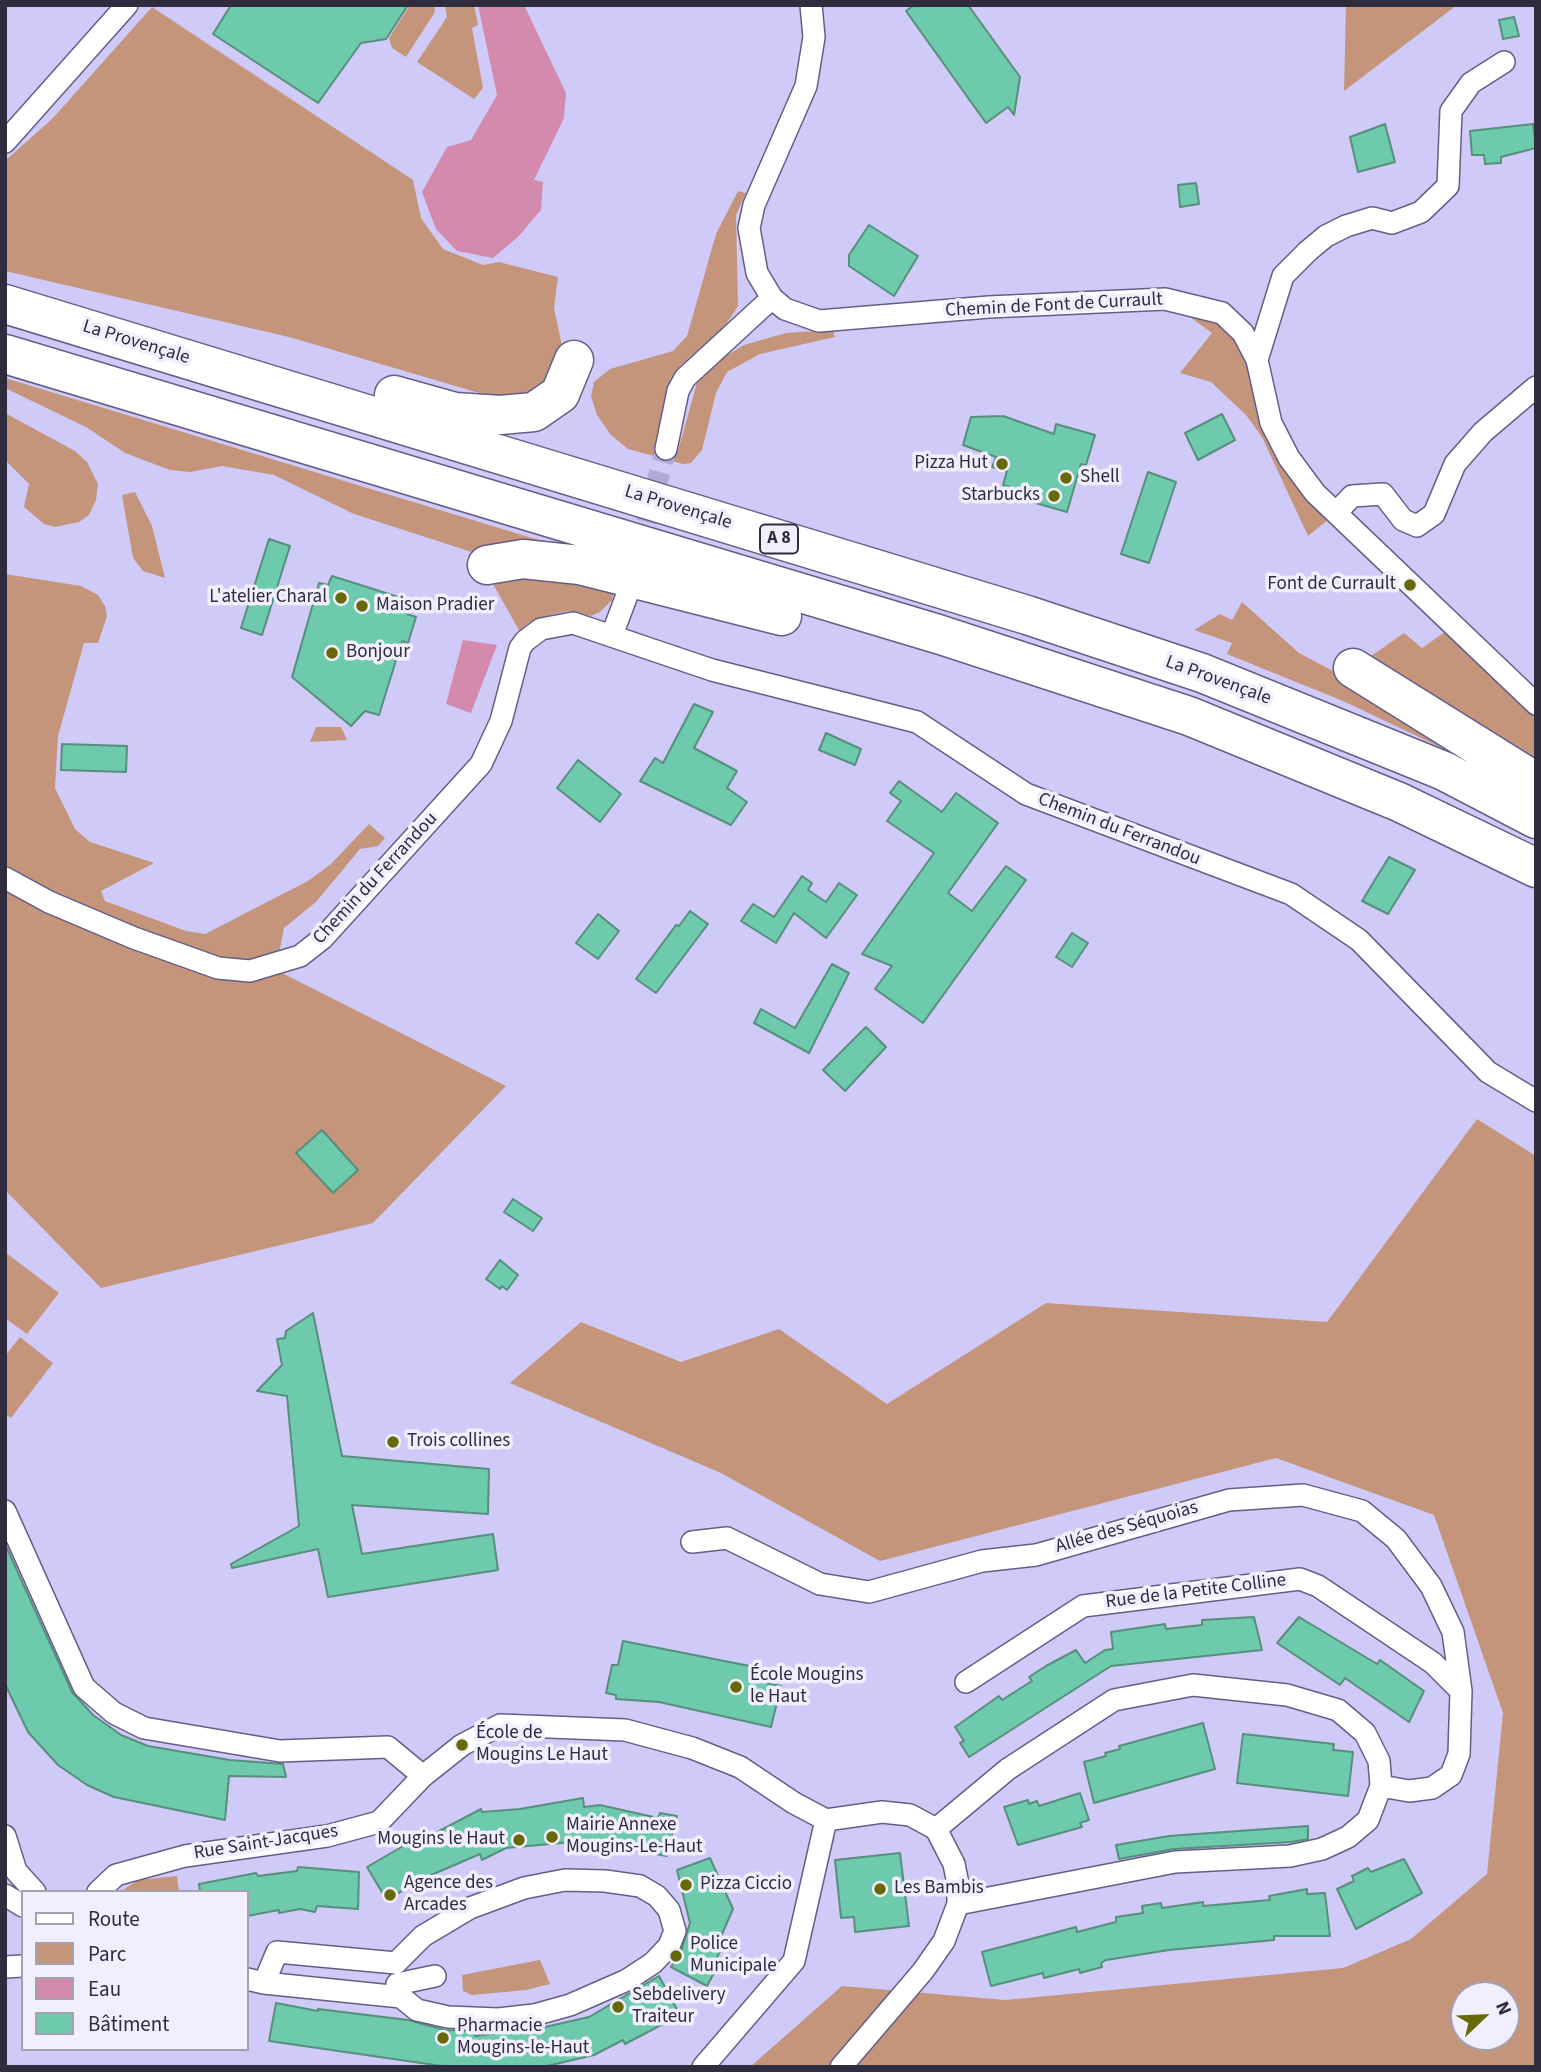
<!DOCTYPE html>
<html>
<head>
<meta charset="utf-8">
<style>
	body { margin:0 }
	#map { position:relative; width:1541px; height:2072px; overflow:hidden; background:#d0caf9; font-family:"Source Sans 3",sans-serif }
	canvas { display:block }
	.frame { position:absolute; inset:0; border:7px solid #2f2c3e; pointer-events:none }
	.legend { position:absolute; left:21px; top:1890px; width:228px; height:161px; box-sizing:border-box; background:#f1effe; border:2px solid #a3a1b1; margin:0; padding:9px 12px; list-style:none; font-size:21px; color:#2f2c3e }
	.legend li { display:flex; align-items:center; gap:14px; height:35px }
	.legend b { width:35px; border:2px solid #a3a1b1 }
	.north { position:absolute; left:1450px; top:1981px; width:70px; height:70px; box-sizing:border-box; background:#f1effe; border:2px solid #a3a1b1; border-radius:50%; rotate:67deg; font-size:19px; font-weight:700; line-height:28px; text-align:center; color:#2f2c3e }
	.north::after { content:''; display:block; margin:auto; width:24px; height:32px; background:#676906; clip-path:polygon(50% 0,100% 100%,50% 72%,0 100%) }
</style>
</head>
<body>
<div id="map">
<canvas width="1541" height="2072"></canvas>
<div class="frame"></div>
<ul class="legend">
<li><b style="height:9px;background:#fff"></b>Route</li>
<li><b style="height:19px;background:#c4957b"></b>Parc</li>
<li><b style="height:19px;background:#d48aac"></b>Eau</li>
<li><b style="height:19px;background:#6dcaad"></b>Bâtiment</li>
</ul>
<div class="north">N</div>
</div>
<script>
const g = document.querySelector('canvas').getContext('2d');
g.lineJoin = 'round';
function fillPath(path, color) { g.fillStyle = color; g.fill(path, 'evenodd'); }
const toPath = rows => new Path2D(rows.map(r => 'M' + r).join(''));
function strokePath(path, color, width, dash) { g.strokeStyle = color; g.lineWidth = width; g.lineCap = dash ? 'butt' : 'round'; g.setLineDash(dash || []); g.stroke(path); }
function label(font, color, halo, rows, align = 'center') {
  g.font = font + ' "Source Sans 3",sans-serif'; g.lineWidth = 7; g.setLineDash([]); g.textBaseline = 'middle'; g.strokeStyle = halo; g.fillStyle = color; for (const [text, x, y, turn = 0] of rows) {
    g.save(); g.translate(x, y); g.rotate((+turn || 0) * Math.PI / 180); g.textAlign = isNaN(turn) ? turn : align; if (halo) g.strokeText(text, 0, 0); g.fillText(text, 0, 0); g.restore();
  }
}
const green = toPath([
	[410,5,434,5,435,12,406,57,392,48,389,38],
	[445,5,474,5,478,25,472,28,483,88,474,99,417,62,447,17],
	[1346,5,1457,5,1344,91],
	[152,7,413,180,421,218,443,249,483,265,499,262,558,277,554,308,565,360,547,397,503,400,289,337,5,271,5,161,53,118],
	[738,191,746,193,736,215,738,306,725,326,679,367,671,378,655,446,678,451,698,379,714,363,744,345,786,333,833,330,835,337,760,354,727,372,716,393,702,450,691,463,683,464,628,449,611,435,597,415,591,396,594,382,610,369,673,351,687,336,716,234],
	[1181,309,1229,327,1329,519,1308,536,1262,437,1246,415,1211,382,1180,373,1212,333,1186,314,1162,310],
	[5,378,532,538,553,543,478,554,354,514,274,475,222,466,190,472,170,470,125,453,86,427,5,388],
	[5,413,75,451,87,462,98,484,96,500,89,515,79,522,55,527,44,524,24,507,29,484,5,460],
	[135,492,152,526,165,578,143,571,133,558,122,495],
	[5,574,81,586,98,595,105,606,107,616,98,643,84,643,58,736,55,788,75,829,90,842,154,863,101,891,105,901,186,931,205,934,308,881,331,864,369,824,385,838,378,846,360,849,316,902,284,928,279,954,282,973,506,1086,373,1223,101,1288,5,1190],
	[488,575,615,583,612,600,600,612,591,616,569,611,553,614,528,623,520,632],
	[1242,602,1299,653,1367,689,1495,773,1343,701,1227,654,1232,643,1194,630,1220,614,1232,620],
	[1445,632,1536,712,1536,769,1364,661,1404,633,1422,648],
	[316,727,341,727,347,740,310,742],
	[1477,1119,1536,1156,1536,2067,750,2067,842,1986,1005,2000,1343,1968,1411,1939,1487,1874,1503,1713,1434,1515,1276,1458,880,1561,721,1473,510,1383,581,1322,681,1362,779,1329,887,1404,1046,1303,1327,1322],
	[1464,1995,1506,1995,1506,2037,1464,2037],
	[5,1252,59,1293,27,1334,5,1318],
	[20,1337,53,1363,11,1418,5,1414,5,1356],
	[177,1876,179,1892,120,1892,138,1880],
	[540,1960,550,1984,526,1990,472,1995,463,1991,462,1975]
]);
const water = toPath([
	[478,5,524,5,566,93,564,118,534,180,543,182,541,210,518,237,493,258,457,251,436,229,422,192,447,147,471,140,497,95],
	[463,640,497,645,471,713,446,704]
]);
const building = toPath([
	[231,5,408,5,386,39,361,43,318,103,213,34,231,5],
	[914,5,968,5,1020,77,1014,115,1008,107,986,123,906,11,914,5],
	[1514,17,1519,36,1503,39,1499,20,1514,17],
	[1385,124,1395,162,1358,172,1350,137,1385,124],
	[1533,124,1536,148,1501,157,1501,163,1485,164,1484,155,1472,155,1470,131,1533,124],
	[1196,183,1199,204,1180,207,1178,185,1196,183],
	[869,225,918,256,894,296,849,266,849,255,869,225],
	[1222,414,1235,440,1198,460,1185,433,1222,414],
	[1003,416,1054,434,1056,424,1095,435,1086,465,1081,464,1067,512,1025,500,1029,493,1003,485,1007,471,992,467,996,457,963,445,971,417,1003,416],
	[1148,472,1176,482,1149,563,1121,554,1148,472],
	[269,539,290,546,262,635,241,628,269,539],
	[332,576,411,601,407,614,416,617,408,643,402,641,379,715,365,711,351,726,292,677,319,583,328,585,332,576],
	[694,704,713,712,694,748,737,771,727,788,747,802,731,825,640,781,655,758,663,763,694,704],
	[826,733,861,749,855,765,819,750,826,733],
	[62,744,127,746,126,772,61,770,62,744],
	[578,760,621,794,600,822,557,788,578,760],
	[899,781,942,812,956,793,998,823,948,893,972,911,1006,866,1026,880,923,1023,875,989,892,966,862,954,934,853,887,821,901,801,890,793,899,781],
	[1389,857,1415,870,1388,914,1362,901,1389,857],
	[802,876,812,883,808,890,826,902,839,883,857,895,826,938,794,913,776,943,741,921,753,904,774,917,802,876],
	[690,911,708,924,656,993,636,979,676,925,679,926,690,911],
	[598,914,619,931,598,959,576,943,598,914],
	[1072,933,1088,943,1072,967,1056,957,1072,933],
	[832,964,849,973,809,1053,754,1023,761,1009,795,1028,832,964],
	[866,1027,886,1047,845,1091,823,1070,866,1027],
	[322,1130,358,1170,333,1193,296,1153,322,1130],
	[513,1199,542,1218,533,1231,504,1212,513,1199],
	[500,1260,518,1275,507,1290,502,1286,500,1289,486,1279,500,1260],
	[313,1313,342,1456,489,1469,488,1514,352,1505,362,1554,493,1534,498,1570,328,1597,318,1549,232,1568,231,1564,299,1526,287,1396,257,1391,282,1365,277,1339,285,1338,286,1331,313,1313],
	[5,1544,72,1692,93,1715,121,1735,148,1746,230,1760,283,1764,286,1777,229,1776,225,1820,114,1797,87,1785,58,1765,28,1732,5,1684,5,1544],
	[1254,1617,1262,1650,1111,1666,969,1757,960,1743,964,1741,955,1727,999,1696,1002,1700,1032,1681,1029,1677,1046,1666,1076,1650,1085,1663,1105,1650,1113,1649,1111,1632,1165,1624,1166,1629,1202,1625,1202,1620,1254,1617],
	[1299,1617,1377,1664,1380,1660,1424,1691,1409,1722,1345,1678,1340,1685,1277,1643,1299,1617],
	[623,1641,770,1670,767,1683,781,1686,771,1727,659,1702,616,1699,616,1695,606,1693,612,1665,618,1665,623,1641],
	[1203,1723,1215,1769,1094,1803,1084,1762,1106,1756,1105,1753,1120,1749,1119,1746,1203,1723],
	[1243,1734,1334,1744,1333,1750,1353,1752,1348,1796,1237,1783,1243,1734],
	[1080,1793,1089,1820,1080,1823,1082,1827,1018,1845,1004,1807,1028,1800,1029,1804,1037,1801,1039,1806,1080,1793],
	[583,1798,584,1807,600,1805,658,1818,660,1813,677,1816,667,1856,583,1841,506,1848,482,1860,480,1854,401,1888,402,1891,386,1899,367,1867,424,1834,426,1838,481,1809,482,1812,520,1809,583,1798],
	[1308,1826,1308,1839,1291,1842,1174,1849,1119,1859,1116,1845,1169,1836,1308,1826],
	[900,1853,909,1926,855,1932,854,1917,841,1918,835,1860,900,1853],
	[710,1858,733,1909,719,1941,724,1944,711,1969,715,1971,707,1986,671,1967,681,1951,690,1923,677,1870,710,1858],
	[1404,1859,1422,1893,1356,1929,1337,1889,1354,1881,1352,1876,1368,1868,1371,1872,1404,1859],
	[298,1867,359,1872,358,1909,317,1906,315,1912,300,1909,279,1913,279,1910,247,1916,247,1892,200,1892,199,1884,256,1873,258,1876,297,1871,298,1867],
	[1307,1889,1307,1894,1325,1893,1330,1936,1274,1936,1274,1940,1169,1950,1106,1960,1101,1963,1102,1967,1080,1973,1079,1969,1044,1978,1043,1973,991,1986,982,1952,1076,1927,1077,1932,1116,1922,1116,1917,1143,1913,1142,1906,1161,1903,1162,1908,1203,1902,1203,1906,1270,1900,1269,1896,1307,1889],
	[659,1976,680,2015,625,2044,623,2040,594,2055,543,2067,449,2067,269,2041,276,2003,318,2011,318,2009,408,2020,445,2030,474,2031,475,2036,545,2027,589,2017,659,1976]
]);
const streetTunnel = toPath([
	[638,552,666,449]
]);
const street = toPath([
	[811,5,814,37,806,86,754,205,749,228,757,273,772,298,785,309,819,321,989,307,1165,299,1222,313,1243,333,1257,360,1271,423,1289,458,1315,493,1536,704],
	[5,142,127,5],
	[1257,360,1283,276,1308,251,1326,236,1346,226,1372,218,1392,223,1421,212,1448,186,1451,111,1471,83,1504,62],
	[666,449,678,391,685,378,772,298],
	[1336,513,1352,496,1383,494,1403,520,1417,526,1434,514,1455,464,1483,432,1536,387],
	[612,635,627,595],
	[5,878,49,902,134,938,218,968,250,971,300,956,323,938,481,764,501,721,520,648,525,641,541,629,573,623,712,670,917,722,1026,794,1291,894,1359,940,1488,1072,1536,1101],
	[5,1511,84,1687,114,1713,144,1728,280,1751,388,1747,423,1776],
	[692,1542,727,1538,820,1584,869,1592,982,1561,1036,1555,1229,1500,1303,1495,1362,1511,1396,1539,1431,1586,1453,1632,1461,1691],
	[966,1682,1083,1606,1300,1579,1318,1586,1433,1663,1461,1691,1459,1754,1451,1775,1432,1788,1409,1791,1381,1786],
	[936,1829,1008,1769,1114,1700,1193,1685,1287,1695,1338,1710,1365,1733,1379,1761,1381,1786,1368,1820,1348,1837,1322,1849,1290,1856,1175,1862,958,1904],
	[5,1836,16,1871,35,1892],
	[98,1892,116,1875,185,1856,327,1836,379,1822,423,1776,462,1745,500,1725,625,1730,692,1748,740,1767,794,1803,826,1820,882,1812,910,1815,936,1829,954,1864,958,1884,958,1904,944,1941,923,1971,841,2067],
	[5,1895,23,1906],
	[5,1967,23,1966],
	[247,1979,264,1983,401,1997,417,2010,448,2017,498,2019,534,2015,570,2005,627,1980,653,1963,669,1946,675,1931,669,1910,657,1896,640,1886,605,1881,565,1880,524,1888,470,1908,423,1936,396,1963,277,1952,264,1983],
	[397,1984,435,1976],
	[703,2067,794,1961,826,1820]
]);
const highway = toPath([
	[5,304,1027,615,1202,673,1444,771,1536,819],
	[5,354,941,635,1189,716,1399,802,1536,868],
	[394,395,455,412,500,415,534,412,560,394,574,360],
	[487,565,523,559,580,565,782,616],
	[1353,668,1536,782]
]);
const markers = [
	[1002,464,7,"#676906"],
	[1066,478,7,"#676906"],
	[1054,496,7,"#676906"],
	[1410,585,7,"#676906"],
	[341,598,7,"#676906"],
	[362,606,7,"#676906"],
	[332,653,7,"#676906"],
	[393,1442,7,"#676906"],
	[736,1687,7,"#676906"],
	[462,1745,7,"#676906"],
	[552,1837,7,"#676906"],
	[519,1840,7,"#676906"],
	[686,1885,7,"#676906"],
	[880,1889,7,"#676906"],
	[390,1895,7,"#676906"],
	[676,1956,7,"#676906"],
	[618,2007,7,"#676906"],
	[443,2038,7,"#676906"]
];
const shields = [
	[779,539,38]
];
const shieldNames = [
	["A 8",779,539]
];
const streetNames = [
	["Chemin de Font de Currault",1054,306,-3],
	["La Provençale",136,343,17],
	["La Provençale",678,508,17],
	["La Provençale",1218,681,20],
	["Chemin du Ferrandou",1119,830,21],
	["Chemin du Ferrandou",376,879,-47],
	["Allée des Séquoias",1127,1528,-16],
	["Rue de la Petite Colline",1196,1592,-7],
	["Rue Saint-Jacques",266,1843,-9]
];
const poiNames = [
	["Pizza Hut",988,464,"right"],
	["Shell",1080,478],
	["Starbucks",1040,496,"right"],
	["Font de Currault",1396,585,"right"],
	["L'atelier Charal",327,598,"right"],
	["Maison Pradier",376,606],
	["Bonjour",346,653],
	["Trois collines",407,1442],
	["École Mougins",750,1676],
	["le Haut",750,1698],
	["École de",476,1734],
	["Mougins Le Haut",476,1756],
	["Mairie Annexe",566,1826],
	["Mougins-Le-Haut",566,1848],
	["Mougins le Haut",505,1840,"right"],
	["Agence des",404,1884],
	["Arcades",404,1906],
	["Pizza Ciccio",700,1885],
	["Les Bambis",894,1889],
	["Police",690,1945],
	["Municipale",690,1967],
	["Sebdelivery",632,1996],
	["Traiteur",632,2018],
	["Pharmacie",457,2027],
	["Mougins-le-Haut",457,2049]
];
fillPath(green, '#c4957b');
fillPath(water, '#d48aac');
fillPath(building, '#6dcaad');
strokePath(building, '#588e7c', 2);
strokePath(streetTunnel, '#b0aad4', 21, [21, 10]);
strokePath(street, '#645e87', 24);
strokePath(highway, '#645e87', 41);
strokePath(street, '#fff', 21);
strokePath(highway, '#fff', 38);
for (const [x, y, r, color] of markers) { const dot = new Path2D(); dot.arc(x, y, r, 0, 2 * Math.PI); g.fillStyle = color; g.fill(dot); strokePath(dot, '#f1effe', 2.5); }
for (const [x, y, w] of shields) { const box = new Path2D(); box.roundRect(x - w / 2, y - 14.5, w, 29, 5); g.fillStyle = '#f1effe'; g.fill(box); strokePath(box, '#2f2c3e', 2); }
label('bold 18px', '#2f2c3e', null, shieldNames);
label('19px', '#2f2c3e', '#f1effe', streetNames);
label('19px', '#2f2c3e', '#f1effe', poiNames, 'left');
</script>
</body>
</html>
